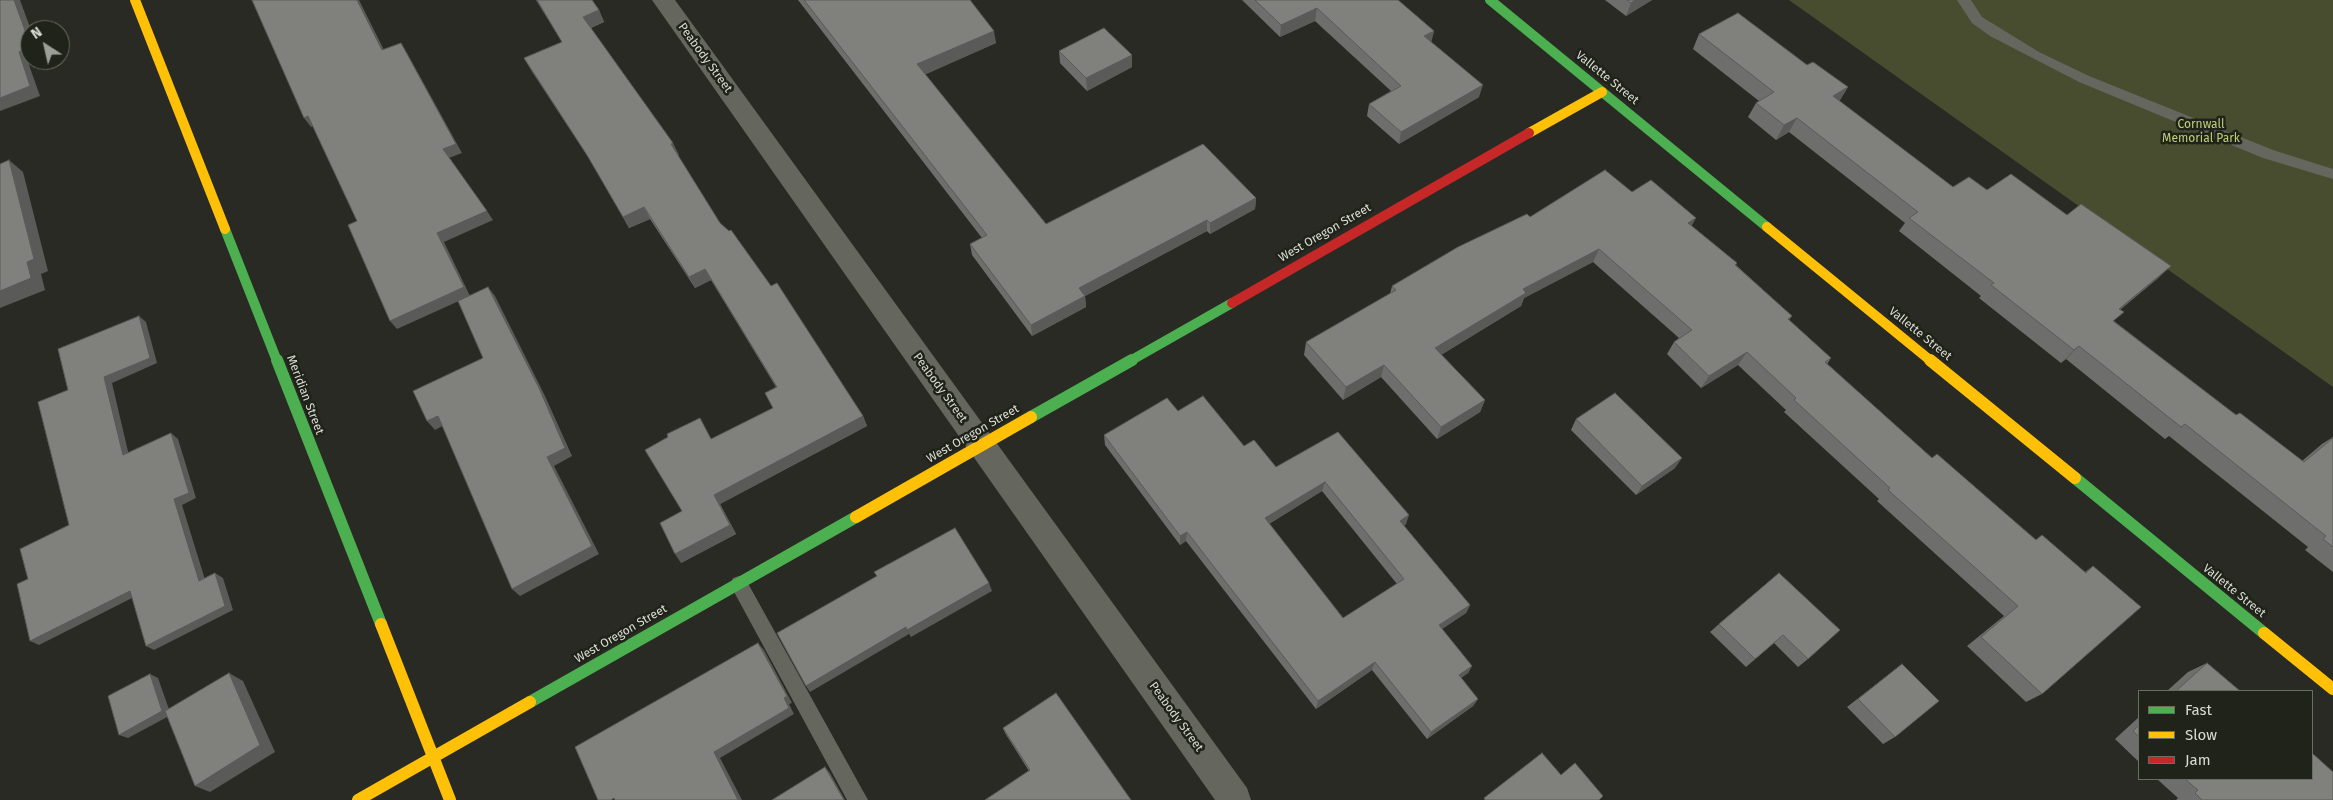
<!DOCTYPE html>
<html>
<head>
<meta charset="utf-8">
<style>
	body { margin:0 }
	#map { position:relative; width:2333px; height:800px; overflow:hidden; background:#292a24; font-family:"Fira Sans",sans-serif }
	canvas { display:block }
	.legend { position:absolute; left:2138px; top:690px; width:175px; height:90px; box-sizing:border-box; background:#202319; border:1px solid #6a6d64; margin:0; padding:6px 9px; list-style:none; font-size:15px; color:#dadcd5 }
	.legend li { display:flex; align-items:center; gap:10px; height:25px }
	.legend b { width:25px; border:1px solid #6a6d64 }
	.north { position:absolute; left:20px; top:20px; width:50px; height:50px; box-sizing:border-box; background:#202319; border:1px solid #6a6d64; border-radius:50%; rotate:325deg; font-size:14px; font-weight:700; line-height:20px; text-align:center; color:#dadcd5 }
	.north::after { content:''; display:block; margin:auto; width:18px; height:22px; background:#9c9e97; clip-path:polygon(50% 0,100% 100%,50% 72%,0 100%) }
</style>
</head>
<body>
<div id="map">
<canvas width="2333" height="800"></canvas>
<ul class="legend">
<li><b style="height:6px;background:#4caf50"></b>Fast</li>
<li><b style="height:6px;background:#ffc107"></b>Slow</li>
<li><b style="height:6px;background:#c62828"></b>Jam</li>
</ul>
<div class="north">N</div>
</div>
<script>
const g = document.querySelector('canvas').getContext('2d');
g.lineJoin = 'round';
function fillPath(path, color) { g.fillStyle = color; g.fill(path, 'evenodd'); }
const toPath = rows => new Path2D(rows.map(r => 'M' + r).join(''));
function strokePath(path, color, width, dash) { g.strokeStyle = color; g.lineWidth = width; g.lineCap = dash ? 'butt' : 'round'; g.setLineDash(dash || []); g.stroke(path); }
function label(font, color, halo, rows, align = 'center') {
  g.font = font + ' "Fira Sans",sans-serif'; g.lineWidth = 5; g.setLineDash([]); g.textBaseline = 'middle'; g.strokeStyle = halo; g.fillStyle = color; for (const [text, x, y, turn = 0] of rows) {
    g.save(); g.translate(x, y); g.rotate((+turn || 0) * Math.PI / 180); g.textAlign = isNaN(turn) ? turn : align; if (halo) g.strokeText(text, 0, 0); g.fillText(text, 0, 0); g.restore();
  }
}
const green = toPath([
	[1789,0,2333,0,2333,387]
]);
const lane = toPath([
	[1957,0,1971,0,1982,17,2039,52,2089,76,2273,150,2333,169,2333,179,2263,158,2079,82,1990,36,1972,23,1957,0],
	[739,576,745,578,868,800,847,800,733,590,730,584,733,578,739,576]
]);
const street = toPath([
	[652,0,675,0,1247,788,1251,800,1215,800,652,0]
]);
const fastFar1 = toPath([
	[1490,0,1767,227],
	[225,229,277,361],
	[1130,361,1232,303]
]);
const fast = toPath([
	[277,360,381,624],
	[1031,417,1132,360],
	[2075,478,2264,633],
	[530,702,856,517]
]);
const slowFar1 = toPath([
	[135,0,225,229],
	[1529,133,1602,92],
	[1767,227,1931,361]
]);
const slow = toPath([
	[1930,360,2075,478],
	[856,517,1031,417],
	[381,624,450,800],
	[2264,633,2333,689],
	[358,800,530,702]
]);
const jam = toPath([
	[1232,303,1529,133]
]);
const wall = toPath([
	[536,0,592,0,599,10,604,22,591,28,679,155,677,155,720,223,771,286,863,416,867,426,720,504,736,534,681,563,682,511,712,439,773,408,765,393,776,387,711,280,695,288,650,219,629,228,594,166,531,70,524,58,562,42],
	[798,0,970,0,996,43,925,74,1046,224,1256,198,1255,209,1210,234,1207,231,1085,296,1086,307,1032,336,972,255,970,244,982,238],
	[1242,0,1398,0,1434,31,1431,42,1479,97,1399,144,1367,116,1369,104,1391,91,1315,21,1280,37],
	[1605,0,1652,0,1626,16],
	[1699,34,1807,65,1848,87,1839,101,1953,187,1987,190,2067,215,2171,266,2157,279,2120,310,2114,321,2236,415,2302,461,2322,444,2333,437,2333,572,2305,550,2308,547,2169,436,2165,439,2066,359,2061,363,1979,298,1981,296,1899,231,1905,223,1789,132,1776,140,1748,117,1756,103,1759,101,1693,49],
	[1059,51,1132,55,1132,67,1087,91,1060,63],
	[1632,192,1692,226,1737,263,1736,265,1792,316,1789,320,1831,358,1827,364,1932,458,2036,540,2085,572,2093,566,2042,694,2026,702,1967,646,2004,616,1877,501,1879,499,1784,412,1786,410,1738,365,1701,388,1667,354,1674,342,1679,338,1593,262,1524,298,1521,306,1441,355,1485,400,1480,412,1437,439,1381,377,1343,400,1304,355,1306,342,1390,294,1392,286,1530,217],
	[1178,411,1244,446,1276,467,1338,432,1406,524,1404,526,1470,605,1466,613,1442,629,1472,666,1468,673,1461,678,1478,699,1473,706,1427,739,1372,670,1316,709,1186,541,1180,545,1105,445,1104,435],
	[1322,491,1397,584,1343,618,1269,524],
	[1576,419,1675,468,1636,495,1571,430],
	[1779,573,1808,659,1798,667,1774,643,1746,667,1710,632,1719,624],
	[2207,663,2240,691,2167,691,2188,672],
	[1902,664,1895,737,1883,744,1847,707],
	[2139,717,2139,762,2115,739],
	[1003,728,1131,800,1029,771,1005,733],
	[2157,779,2312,779,2333,800,2176,800,2178,798]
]);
const shadedWall = toPath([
	[14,0,20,0,31,30,30,30,30,44],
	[357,0,359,0,389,60,382,50],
	[1635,0,1652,0,1626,16,1631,3],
	[1317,8,1315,21,1280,37,1281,25],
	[599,10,604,22,589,28,583,17],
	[994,31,996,43,920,77,917,64],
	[1434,31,1431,43,1424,36],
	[401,43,407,53,462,153,449,158,443,149],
	[30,48,30,60,34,60,28,62,40,96,0,111,0,98,19,52],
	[1132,55,1132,67,1087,91,1086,78],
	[1483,85,1479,97,1399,144,1401,132],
	[1848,87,1839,102,1833,96],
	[308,116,316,125,311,127,304,118],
	[1797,118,1789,132,1776,140,1784,125],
	[673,143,679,155,676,156,671,144],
	[9,160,23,172,48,271,41,274,45,290,0,308,0,291],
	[1256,198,1255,209,1210,234,1210,223],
	[644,207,650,219,629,228,623,217],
	[487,211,493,220,444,242,470,296,397,329,390,321,437,233],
	[1696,218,1689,231,1688,223],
	[1207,220,1207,231,1085,296,1086,307,1032,336,1031,325,1079,288],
	[1599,249,1593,262,1524,298,1521,306,1431,361,1435,348,1523,289],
	[2171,266,2157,279,2105,322,2119,309],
	[705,269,711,280,695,288,689,277],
	[488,287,495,296,545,396,572,456,554,466,599,554,520,596,512,589],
	[139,316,146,322,157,363,112,383,130,460,123,455,104,377],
	[2079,346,2066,359,2061,363,2074,350],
	[1747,352,1738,365,1701,388,1709,376],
	[1384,365,1381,377,1343,400,1346,387],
	[1485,400,1480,412,1437,439,1441,427],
	[438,416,446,424,435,430,427,421],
	[863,416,867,426,720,504,736,534,681,563,675,554,714,495],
	[171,433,178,439,196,498,182,505,207,586,199,581,174,499],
	[1682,458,1675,468,1636,495,1642,486],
	[1325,482,1322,491,1263,527,1265,518],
	[1409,515,1406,524,1397,530,1400,521],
	[1187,532,1186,541,1180,545,1180,536],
	[215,573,223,578,233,610,154,650,146,646],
	[989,583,992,591,911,637,907,630],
	[130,591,138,595,39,645,30,641],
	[1470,605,1466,613,1435,633,1439,625],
	[906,627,909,634,810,692,806,686],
	[758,643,764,650,792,703,789,704,794,714,720,758,742,800,738,800,714,752],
	[1375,662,1372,670,1316,709,1318,701],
	[1472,666,1468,673,1454,682,1459,675],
	[229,673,243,681,275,752,210,792,195,786],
	[150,674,158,678,171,715,128,738,119,735],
	[1478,699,1473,706,1427,739,1431,732],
	[825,767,830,773,845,800,844,800]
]);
const building = toPath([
	[0,0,14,0,30,44,30,48,19,52,30,86,0,98,0,0],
	[252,0,357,0,382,50,401,43,456,144,443,149,487,211,437,233,464,287,390,321,348,225,357,221,308,116,304,118,252,0],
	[537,0,592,0,599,10,583,17,673,143,671,144,720,223,729,231,731,230,771,286,777,283,863,416,714,495,730,525,675,554,660,523,682,511,645,450,668,437,667,434,700,418,711,439,773,408,765,393,777,387,705,269,689,277,644,207,623,217,587,155,524,58,562,42,537,0],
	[804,0,970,0,994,31,917,64,1046,224,1203,144,1256,198,1210,223,1207,220,1079,288,1085,296,1031,325,970,244,987,235,804,0],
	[1255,0,1398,0,1434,31,1424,36,1483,85,1401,132,1369,104,1401,86,1317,8,1281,25,1255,0],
	[1627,0,1635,0,1631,3,1627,0],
	[1738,13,1807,65,1813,62,1848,87,1833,96,1953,187,1969,177,1987,190,2011,174,2067,215,2081,204,2171,266,2119,309,2124,312,2113,321,2236,415,2240,413,2304,462,2333,438,2333,547,2323,539,2326,536,2185,424,2181,427,2079,346,2074,350,1991,285,1994,283,1909,218,1918,212,1797,118,1784,125,1756,103,1774,92,1699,34,1738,13],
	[1104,28,1132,55,1086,78,1059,51,1104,28],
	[9,160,34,259,27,262,31,278,0,291,0,164,9,160],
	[1605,170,1632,192,1651,180,1696,218,1688,223,1737,263,1735,265,1792,316,1788,319,1831,358,1825,362,1932,458,1937,454,2036,540,2042,535,2086,573,2093,566,2141,607,2042,694,1981,637,2018,606,1888,490,1890,488,1794,400,1796,398,1747,352,1709,376,1674,342,1692,330,1599,249,1523,289,1526,293,1435,348,1485,400,1441,427,1384,365,1346,387,1306,342,1396,290,1392,286,1458,247,1527,214,1530,217,1605,170],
	[488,287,539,388,565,448,547,457,592,546,512,589,438,416,427,421,413,391,483,358,458,301,488,287],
	[139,316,150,358,104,377,123,455,171,433,189,493,174,499,199,581,215,573,225,606,146,646,130,591,30,641,17,584,28,579,20,549,69,525,38,402,68,390,58,349,139,316],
	[1615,393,1682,458,1642,486,1576,419,1615,393],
	[1203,396,1244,446,1254,440,1276,467,1338,432,1409,515,1400,521,1470,605,1439,625,1472,666,1459,675,1478,699,1431,732,1375,662,1318,701,1187,532,1180,536,1104,435,1167,398,1178,411,1203,396],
	[1325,482,1404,579,1343,618,1265,518,1325,482],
	[955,528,989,583,907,630,906,627,806,686,777,633,877,576,874,572,955,528],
	[1779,573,1840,630,1808,659,1783,635,1755,659,1719,624,1779,573],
	[758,643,787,696,784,698,789,708,714,752,738,800,615,800,614,798,611,800,598,800,575,747,758,643],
	[2207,663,2240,691,2176,691,2207,663],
	[1902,664,1939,701,1895,737,1858,699,1902,664],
	[229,673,260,745,195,786,165,711,229,673],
	[150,674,162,711,119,735,108,696,150,674],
	[1056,693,1131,800,985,800,1030,770,1003,728,1056,693],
	[2139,725,2139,737,2133,731,2139,725],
	[1542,753,1561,775,1575,763,1603,796,1599,800,1485,800,1484,798,1542,753],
	[2312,753,2333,772,2333,800,2202,800,2195,793,2198,790,2185,779,2312,779,2312,753],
	[825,767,844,800,772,800,825,767]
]);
const streetNames = [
	["Peabody Street",705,58,54],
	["Vallette Street",1607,78,39],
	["West Oregon Street",1325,233,-30],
	["Vallette Street",1920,334,39],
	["Peabody Street",940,388,54],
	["Meridian Street",305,395,69],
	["West Oregon Street",973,434,-30],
	["Vallette Street",2234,591,39],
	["West Oregon Street",621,634,-30],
	["Peabody Street",1176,717,54]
];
const parkNames = [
	["Cornwall",2201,125],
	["Memorial Park",2201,139]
];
fillPath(green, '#474d2e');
fillPath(lane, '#65675f');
fillPath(street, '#65675f');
strokePath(fastFar1, '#4caf50', 10);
strokePath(fast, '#4caf50', 12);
strokePath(slowFar1, '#ffc107', 10);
strokePath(slow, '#ffc107', 12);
strokePath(jam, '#c62828', 10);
fillPath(wall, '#6e6f6c');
fillPath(shadedWall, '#5a5a58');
fillPath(building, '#80817d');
strokePath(building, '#5a5a58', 1);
label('12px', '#dadcd5', '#202319', streetNames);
label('12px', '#bdcf74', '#202319', parkNames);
</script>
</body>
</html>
